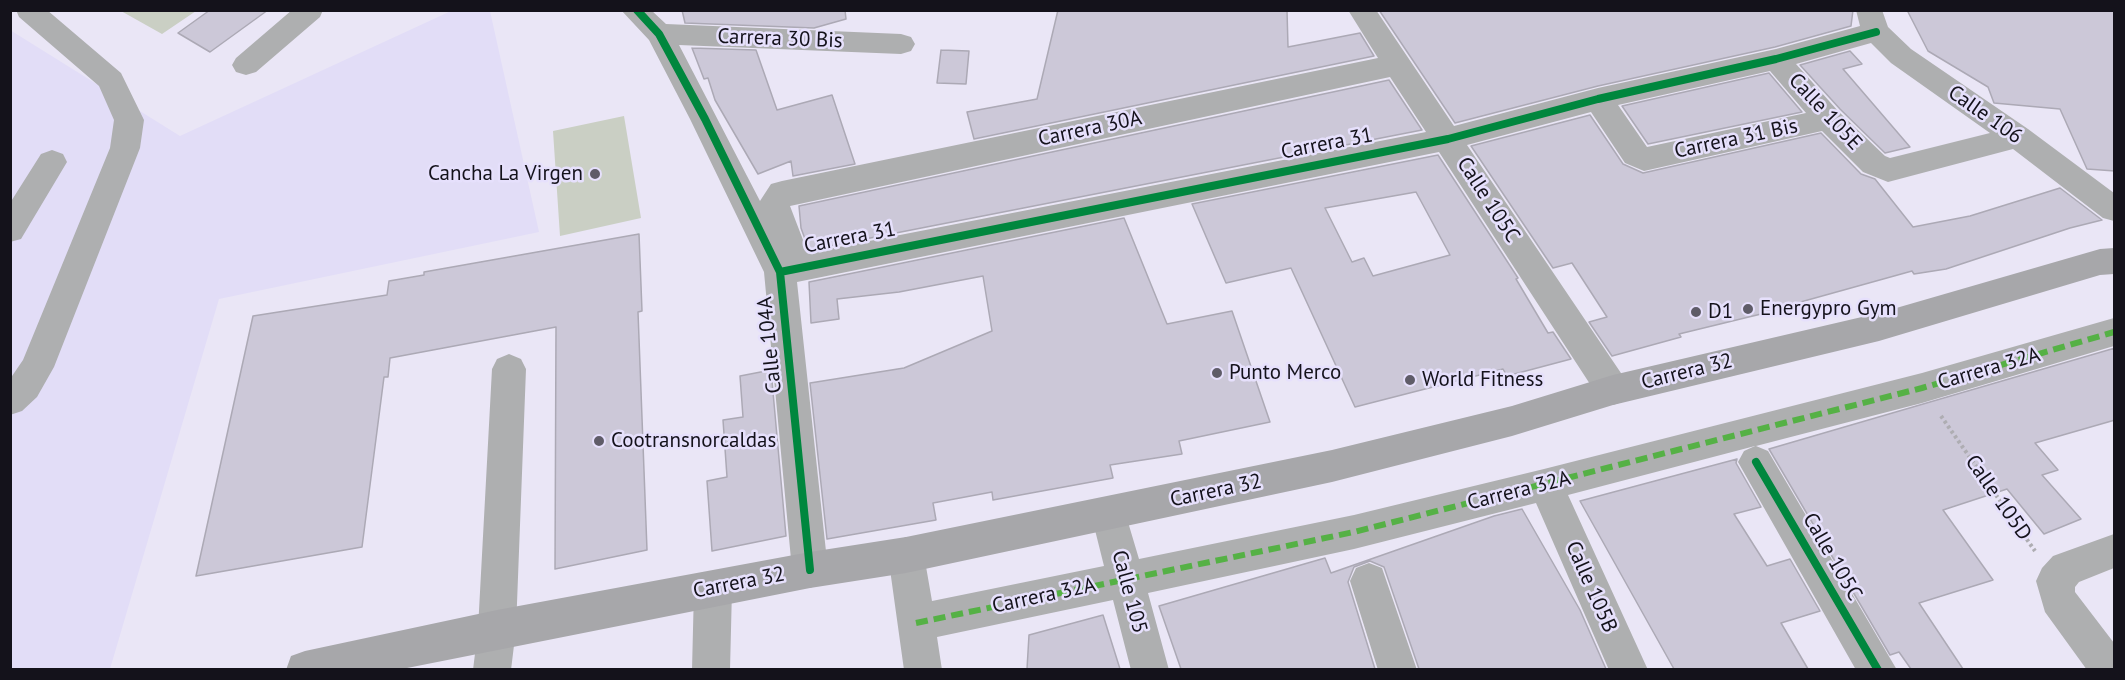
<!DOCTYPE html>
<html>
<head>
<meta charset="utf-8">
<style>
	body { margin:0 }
	#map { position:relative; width:2125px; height:680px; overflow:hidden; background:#eae6f6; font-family:"PT Sans",sans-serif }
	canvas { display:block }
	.frame { position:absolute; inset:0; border:12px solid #14121b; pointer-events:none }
</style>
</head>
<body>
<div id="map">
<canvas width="2125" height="680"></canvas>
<div class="frame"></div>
</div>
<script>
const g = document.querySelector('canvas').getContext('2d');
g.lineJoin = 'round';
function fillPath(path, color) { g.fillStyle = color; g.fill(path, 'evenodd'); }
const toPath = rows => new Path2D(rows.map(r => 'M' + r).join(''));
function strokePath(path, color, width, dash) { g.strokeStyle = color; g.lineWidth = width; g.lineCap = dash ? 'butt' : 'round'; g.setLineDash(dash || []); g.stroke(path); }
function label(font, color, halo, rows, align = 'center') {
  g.font = font + ' "PT Sans",sans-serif'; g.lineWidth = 5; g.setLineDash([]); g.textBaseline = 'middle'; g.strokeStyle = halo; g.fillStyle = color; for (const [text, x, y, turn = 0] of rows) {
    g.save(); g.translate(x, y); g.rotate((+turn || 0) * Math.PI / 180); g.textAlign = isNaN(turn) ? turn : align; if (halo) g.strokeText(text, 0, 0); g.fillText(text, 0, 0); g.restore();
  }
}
const built = toPath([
	[451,11,490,11,539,232,219,299,110,669,11,669,10,30,180,136]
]);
const green = toPath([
	[121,11,196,11,162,34],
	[624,116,641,218,560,236,553,131]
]);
const building = toPath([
	[210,10,268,10,210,52,178,33,210,10],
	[682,10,845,10,846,19,814,28,685,23,682,10],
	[1058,10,1287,10,1288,47,1360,33,1374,56,974,139,967,112,1037,99,1058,10],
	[1379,10,1853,10,1851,26,1775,47,1598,86,1455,123,1379,10],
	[1907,10,2115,10,2115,171,2087,169,2060,109,1994,103,1988,87,1928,51,1907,10],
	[692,48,756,50,777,110,832,95,855,164,793,176,791,161,758,174,715,100,708,78,704,79,692,48],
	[941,50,969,51,966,84,937,83,941,50],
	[1850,51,1862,64,1843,69,1910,147,1885,153,1840,109,1800,65,1850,51],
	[1769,73,1802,112,1648,144,1622,106,1769,73],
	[1389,80,1422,130,809,250,801,228,799,206,1389,80],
	[1590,115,1623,164,1643,173,1821,133,1861,174,1875,179,1913,227,1970,216,2060,188,2102,220,2070,228,1946,269,1914,274,1912,271,1797,303,1798,305,1679,334,1681,337,1612,356,1589,322,1607,317,1572,263,1553,268,1471,146,1590,115],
	[1438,155,1518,278,1516,279,1548,333,1553,332,1571,359,1507,376,1503,369,1355,407,1291,268,1226,283,1192,204,1438,155],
	[1416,192,1450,255,1373,276,1364,258,1352,262,1325,208,1416,192],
	[1124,218,1167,324,1232,311,1270,422,1179,441,1182,454,1110,465,1113,478,993,500,992,492,933,503,936,520,827,539,810,383,904,368,992,331,983,276,899,292,837,299,839,319,811,323,809,282,1124,218],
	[639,234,642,311,638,312,647,550,555,569,556,327,390,358,388,377,384,377,362,547,196,576,253,316,387,295,389,281,424,275,424,272,639,234],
	[2115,348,2115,420,2035,443,2058,470,2042,475,2081,519,2044,534,2007,489,1943,510,1993,580,1919,603,1963,669,1911,669,1899,652,1890,655,1769,449,2115,348],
	[771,370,786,536,712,551,707,481,727,477,723,420,743,417,740,376,771,370],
	[1737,459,1736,463,1761,507,1734,514,1767,566,1790,559,1820,611,1781,623,1808,669,1674,669,1580,501,1737,459],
	[1522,509,1580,610,1606,669,1419,669,1384,567,1370,561,1354,567,1348,582,1375,669,1181,669,1159,606,1325,558,1331,573,1494,516,1522,509],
	[1103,615,1120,669,1027,669,1029,635,1103,615]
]);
const path = toPath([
	[1941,416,2035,551]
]);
const minor = toPath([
	[16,10,47,10,121,73,144,120,140,148,54,367,37,397,22,411,10,415,10,379,23,360,110,148,114,120,99,86,19,17,16,10],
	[292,10,323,10,320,17,256,72,246,75,236,72,232,65,236,58,292,10],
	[621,10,651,10,666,24,901,34,911,37,915,44,911,51,901,54,679,45,760,201,771,184,782,181,1378,58,1348,10,1376,10,1454,126,1598,88,1776,49,1860,26,1856,10,1882,10,1888,27,1911,49,2028,129,2114,193,2114,221,2103,218,2013,149,1888,182,1863,172,1822,131,1644,171,1625,163,1591,112,1467,145,1625,379,1630,390,1625,401,1613,405,1601,401,1439,152,797,282,828,570,823,583,810,588,797,583,792,570,764,272,690,119,649,40,621,10],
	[1871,43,1891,63,1990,133,1890,158,1885,156,1838,111,1796,64,1871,43],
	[1770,71,1806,113,1647,147,1618,105,1770,71],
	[1390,77,1426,132,808,253,790,206,1390,77],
	[52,150,63,154,67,162,21,239,10,242,10,203,41,154,52,150],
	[2114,318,2114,346,1922,403,1756,446,1768,451,1897,670,1856,670,1738,462,1744,451,1755,446,1568,495,1648,670,1609,670,1536,503,1354,549,1148,593,1169,670,1131,670,1113,600,937,637,942,670,904,670,888,555,893,543,906,537,919,543,924,555,932,601,1104,566,1091,514,1096,502,1109,497,1122,502,1139,559,1354,515,1544,469,1922,373,2114,318],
	[509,354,521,359,526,369,516,629,511,670,473,670,478,629,492,369,497,359,509,354],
	[2114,534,2114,568,2079,582,2075,587,2075,592,2114,643,2114,670,2087,670,2045,612,2036,581,2042,568,2053,556,2114,534],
	[1369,563,1382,568,1417,670,1378,670,1350,581,1356,568,1369,563],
	[713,571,726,576,732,589,730,670,692,670,694,589,700,576,713,571]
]);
const major = toPath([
	[2114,248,2114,274,2100,275,1879,341,1613,405,1512,436,1332,482,906,573,810,588,397,670,286,670,291,656,305,651,497,610,810,552,906,537,1332,450,1512,406,1613,375,1879,313,2100,249,2114,248]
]);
const quiet = toPath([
	[916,623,1354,532,1922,388,2114,332]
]);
const cycleway = toPath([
	[637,10,659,34,705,119,780,272,810,570],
	[780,272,1448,139,1598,99,1776,59,1876,32],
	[1756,462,1878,670]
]);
const markers = [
	[595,174,6,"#5f5c68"],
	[1748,309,6,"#5f5c68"],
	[1696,312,6,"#5f5c68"],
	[1217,373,6,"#5f5c68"],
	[1410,380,6,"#5f5c68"],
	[599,441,6,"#5f5c68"]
];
const streetNames = [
	["Carrera 30 Bis",780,39,2],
	["Calle 105E",1825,112,47],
	["Calle 106",1985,115,35],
	["Carrera 30A",1090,129,-12],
	["Carrera 31 Bis",1736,139,-12],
	["Carrera 31",1327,144,-11],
	["Calle 105C",1488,200,57],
	["Carrera 31",850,238,-11],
	["Calle 104A",770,345,-96],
	["Carrera 32A",1989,369,-16],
	["Carrera 32",1687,372,-14],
	["Carrera 32",1216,491,-12],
	["Carrera 32A",1519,491,-14],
	["Calle 105D",1998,498,55],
	["Calle 105C",1832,557,60],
	["Carrera 32",739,583,-11],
	["Calle 105B",1591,587,66],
	["Calle 105",1129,592,75],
	["Carrera 32A",1044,596,-12]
];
const poiNames = [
	["Cancha La Virgen",583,174,"right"],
	["Energypro Gym",1760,309],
	["D1",1708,312],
	["Punto Merco",1229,373],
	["World Fitness",1422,380],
	["Cootransnorcaldas",611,441]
];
fillPath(built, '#e2ddf7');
fillPath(green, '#cacfc4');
fillPath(building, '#ccc8d8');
strokePath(building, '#aca9b5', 1.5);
strokePath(path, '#aeadb2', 4, [3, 3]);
fillPath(minor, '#aeafb0');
fillPath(major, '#a7a7aa');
strokePath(quiet, '#55b145', 6, [12, 6]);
strokePath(cycleway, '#00873e', 8);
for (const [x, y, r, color] of markers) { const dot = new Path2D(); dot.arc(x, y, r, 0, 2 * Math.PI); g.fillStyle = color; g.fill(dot); strokePath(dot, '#e6e0fc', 2); }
label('21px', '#14121b', '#e6e0fc', streetNames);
label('21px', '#14121b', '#e6e0fc', poiNames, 'left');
</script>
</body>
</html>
